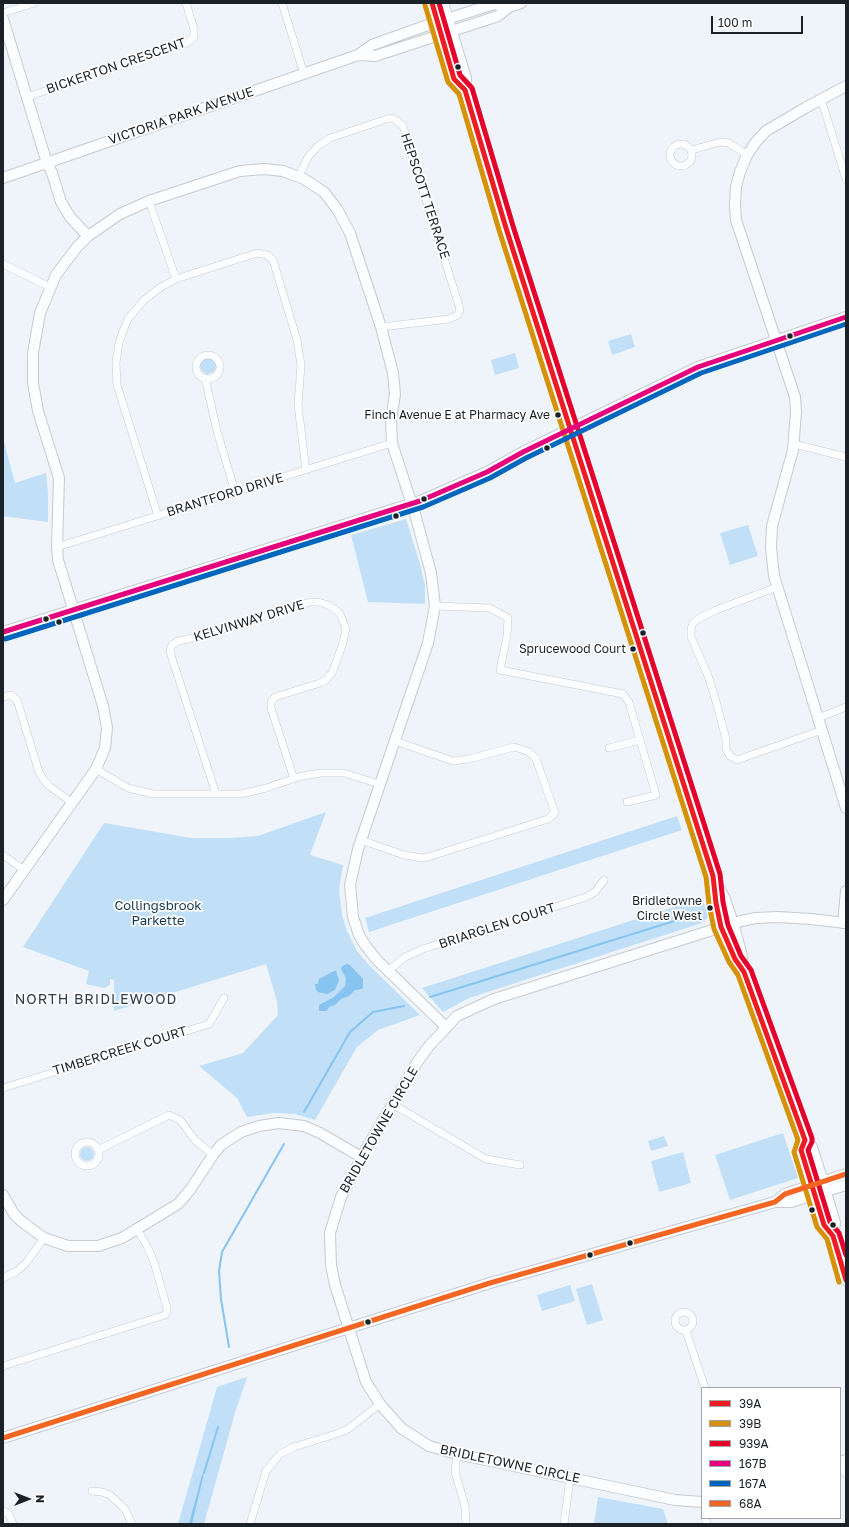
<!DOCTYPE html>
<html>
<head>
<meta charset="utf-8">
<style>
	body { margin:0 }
	#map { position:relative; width:849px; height:1527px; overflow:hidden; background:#eef4fa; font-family:"Golos Text",sans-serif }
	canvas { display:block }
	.frame { position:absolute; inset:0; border:4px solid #1a2127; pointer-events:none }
	.legend { position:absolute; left:701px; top:1387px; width:140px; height:132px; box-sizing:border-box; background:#fff; border:1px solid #a3a6a9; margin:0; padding:5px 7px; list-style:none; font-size:12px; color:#1a2127 }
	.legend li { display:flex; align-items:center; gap:8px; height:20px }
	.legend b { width:20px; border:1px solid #a3a6a9 }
	.north { position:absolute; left:8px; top:1479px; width:40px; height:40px; -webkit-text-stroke:3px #fff; paint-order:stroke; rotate:90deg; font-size:11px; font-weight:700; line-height:16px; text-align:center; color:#1a2127 }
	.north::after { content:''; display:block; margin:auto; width:14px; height:18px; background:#1a2127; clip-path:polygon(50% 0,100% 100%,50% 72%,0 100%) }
	.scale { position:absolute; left:711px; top:16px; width:92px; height:18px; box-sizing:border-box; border:2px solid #1a2127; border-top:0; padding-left:5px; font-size:12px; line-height:14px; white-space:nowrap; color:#1a2127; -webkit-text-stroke:3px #fff; paint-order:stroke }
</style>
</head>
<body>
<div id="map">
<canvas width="849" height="1527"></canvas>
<div class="frame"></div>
<ul class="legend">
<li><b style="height:5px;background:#ed1c24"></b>39A</li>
<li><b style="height:5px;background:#d69206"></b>39B</li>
<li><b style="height:5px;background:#e4002b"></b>939A</li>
<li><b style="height:5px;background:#e5007d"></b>167B</li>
<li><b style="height:5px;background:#0065bd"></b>167A</li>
<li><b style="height:5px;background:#f26522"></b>68A</li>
</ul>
<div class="north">N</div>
<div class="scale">100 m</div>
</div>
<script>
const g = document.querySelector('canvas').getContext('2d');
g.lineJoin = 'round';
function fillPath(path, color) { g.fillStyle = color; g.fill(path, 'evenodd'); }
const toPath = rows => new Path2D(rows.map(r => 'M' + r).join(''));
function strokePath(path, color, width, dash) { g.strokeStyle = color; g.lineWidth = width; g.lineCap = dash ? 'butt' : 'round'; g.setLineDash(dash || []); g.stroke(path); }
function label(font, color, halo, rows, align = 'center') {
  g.font = font + ' "Golos Text",sans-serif'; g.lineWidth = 3.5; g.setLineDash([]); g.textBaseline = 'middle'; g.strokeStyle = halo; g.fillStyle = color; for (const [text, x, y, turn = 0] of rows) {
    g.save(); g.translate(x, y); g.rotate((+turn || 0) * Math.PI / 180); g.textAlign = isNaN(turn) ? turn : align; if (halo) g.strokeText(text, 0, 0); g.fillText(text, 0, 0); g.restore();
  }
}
const green = toPath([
	[631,334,635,347,612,355,608,341],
	[515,353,519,368,495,375,491,360],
	'200 366a8 8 0 1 1 16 0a8 8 0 1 1-16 0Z',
	[3,438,15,483,46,473,48,492,48,522,3,516],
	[406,519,420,564,425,586,425,604,368,602,351,535],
	[748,525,758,556,730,565,720,533],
	[326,812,310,855,343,865,339,889,342,915,347,931,357,951,369,965,420,1015,378,1030,357,1047,315,1120,295,1114,274,1113,247,1117,237,1098,199,1066,243,1053,278,1015,277,1002,266,964,114,1011,114,980,110,979,110,985,105,988,86,984,89,971,23,947,104,823,191,838,230,838,258,836],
	[677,816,682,830,369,932,365,918],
	[702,898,708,917,702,923,469,998,443,1012,422,988],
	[783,1133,798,1178,730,1200,715,1155],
	[664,1136,668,1146,651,1151,648,1141],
	'80 1154a7 7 0 1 1 14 0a7 7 0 1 1-14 0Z',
	[683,1152,691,1183,659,1192,651,1161],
	[592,1284,603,1320,587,1325,576,1289],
	[570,1285,575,1301,542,1311,537,1295],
	[247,1377,235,1413,204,1524,178,1524,217,1387],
	[598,1497,663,1509,668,1524,594,1524]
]);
const water = toPath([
	[347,964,350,965,363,979,363,987,362,989,355,990,349,996,341,999,335,1005,329,1007,327,1011,319,1011,319,1005,334,997,345,986,346,978,341,969,342,966],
	[334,971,336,971,339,980,335,990,327,994,318,992,316,990,315,984,318,984,319,979],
	[204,1473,192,1524,189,1524,202,1475]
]);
const stream = toPath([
	[430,997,684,918],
	[304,1112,350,1032,373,1012,404,1006],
	[229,1347,221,1299,219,1271,222,1252,284,1144],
	[204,1473,218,1427]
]);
const street = toPath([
	[282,3,304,74],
	[3,13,34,3],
	[27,97,187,43,194,37,194,29,186,3],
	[821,99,846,179],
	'670 155a11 11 0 1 1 22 0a11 11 0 1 1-22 0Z',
	[692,150,720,142,729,143,747,155],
	[299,176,308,157,318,146,330,138,390,118,396,120,403,126,460,309,458,315,449,319,381,327],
	[149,201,176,279],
	[3,264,50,287],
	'196 367a12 12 0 1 1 24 0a12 12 0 1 1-24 0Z',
	[205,378,217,431,235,492],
	[794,444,846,457],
	[158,516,117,385,116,363,119,343,123,331,128,319,144,300,161,287,176,279,257,253,267,255,273,260,297,340,301,365,298,405,306,470],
	[57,547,392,443],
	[777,587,716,610,698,619,693,623,691,629,691,637,709,678,717,705,726,739,726,749,730,756,737,760,822,730],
	[435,606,490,608,508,618,507,636,500,670,623,694,629,702,640,740,609,748],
	[3,697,11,695,17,700,39,772,43,779,49,786,73,803],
	[818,718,846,707],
	[96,769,128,788,153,794,241,794,266,788,302,776,321,773,344,773,379,784],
	[216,794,171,655,170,650,172,645,178,641,198,637,310,602,318,602,328,605,337,611,340,614,346,629,343,643,333,671,326,680,320,683,275,697,271,702,271,708,294,779],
	[627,802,656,795,640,740],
	[361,840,404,855,422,858,428,857,548,819,555,813,536,759,529,752,521,749,514,747,469,759,453,761,395,741],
	[3,855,24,870],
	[388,971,405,957,423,949,586,897,595,892,604,880],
	[3,1088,209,1024,224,998],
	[394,1105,486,1159,520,1165],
	'75 1154a12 12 0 1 1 24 0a12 12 0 1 1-24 0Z',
	[98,1150,169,1115,180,1120,195,1140,213,1155],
	[3,1278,17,1271,26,1263,44,1238],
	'675 1321a9 9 0 1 1 18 0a9 9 0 1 1-18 0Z',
	[686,1331,705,1388],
	[3,1366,165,1315,167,1312,167,1308,154,1262,147,1246,137,1229],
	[457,1454,455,1472,465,1506,466,1524],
	[840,1466,846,1474],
	[92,1491,102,1492,110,1495,125,1509,132,1524],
	[3,1511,9,1514,13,1524],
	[705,1518,707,1524],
	[250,1524,266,1471,280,1454,294,1447,339,1433,348,1429,380,1404],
	[564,1524,570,1478]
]);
const secondary = toPath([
	[432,3,454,79,465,90],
	[443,3,466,78,465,90,506,228,713,876,725,899,733,923,741,952,744,972,805,1140,812,1147,823,1182,835,1223,833,1236,846,1280],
	[3,19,47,163,52,173,61,202,70,217,88,236],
	[358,55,375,56,498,16,509,7,521,3],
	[846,86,805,108,766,131,756,142,747,155,740,172,736,187,735,205,736,220,795,397,796,412,793,450,772,526,771,548,774,576,846,808],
	[3,178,358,55,372,45,425,26,494,4,509,7],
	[3,632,420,501,487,472,523,452,698,367,846,317],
	[714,883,716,903,721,927,735,959,742,969],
	[3,900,96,769,105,748,107,728,103,706,58,560,57,547,59,478,38,411,33,383,33,353,40,313,56,275,77,247,88,236,120,214,149,201,240,171,264,169,283,171,304,179,324,192,337,209,350,233,381,327,393,373,395,394,391,420,392,443,415,514,431,573,435,606,428,643,358,849,350,885,353,917,359,935,365,945,377,960,446,1027],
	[843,923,846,891],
	[805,1140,801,1150,824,1225,833,1236],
	[3,1195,14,1214,21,1221,44,1238,68,1246,98,1246,122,1238,178,1204,190,1190,213,1155,221,1145,241,1132,259,1126,279,1123,304,1126,320,1133,361,1157],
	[775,1202,785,1194,846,1174],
	[3,1438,490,1283,775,1202,791,1202,846,1185],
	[840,1462,846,1460],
	[702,1502,675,1500,457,1454,429,1446,401,1428,380,1404,366,1382,335,1285,331,1265,330,1233,341,1197,365,1151,418,1061,429,1046,457,1016,494,999,741,921,756,918,778,917,811,919,846,923]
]);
const bus1 = toPath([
	[432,3,454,79,465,90,506,228,713,876,716,903,721,927,735,959,744,972,805,1140,801,1150,824,1225,833,1236,846,1280]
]);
const bus2 = toPath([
	[425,5,448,82,459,94,499,230,706,877,709,904,714,929,729,962,738,975,798,1140,794,1152,817,1227,827,1239,839,1282]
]);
const bus3 = toPath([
	[439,3,460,75,472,88,513,226,720,874,723,902,728,925,741,956,751,970,812,1138,812,1142,808,1150,830,1222,839,1233,846,1255]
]);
const bus4 = toPath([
	[3,632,420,501,487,472,523,452,698,367,846,317]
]);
const bus5 = toPath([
	[5,639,423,507,490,478,526,458,701,373,846,324]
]);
const bus6 = toPath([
	[3,1438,490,1283,775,1202,785,1194,846,1174]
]);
const markers = [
	[458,67,3.5,"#1a2127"],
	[790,336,3.5,"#1a2127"],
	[558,415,3.5,"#1a2127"],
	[547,448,3.5,"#1a2127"],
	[424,499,3.5,"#1a2127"],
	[396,516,3.5,"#1a2127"],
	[46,619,3.5,"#1a2127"],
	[59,622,3.5,"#1a2127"],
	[643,633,3.5,"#1a2127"],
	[633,649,3.5,"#1a2127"],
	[710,908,3.5,"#1a2127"],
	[812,1210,3.5,"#1a2127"],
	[833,1225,3.5,"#1a2127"],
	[630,1243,3.5,"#1a2127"],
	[590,1255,3.5,"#1a2127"],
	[368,1322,3.5,"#1a2127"]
];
const busNames = [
	["Finch Avenue E at Pharmacy Ave",550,415],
	["Sprucewood Court",626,649],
	["Bridletowne",702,901],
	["Circle West",702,916]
];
const streetNames = [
	["BICKERTON CRESCENT",116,66,-19],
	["VICTORIA PARK AVENUE",181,116,-19],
	["HEPSCOTT TERRACE",425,196,72],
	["BRANTFORD DRIVE",225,495,-17],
	["KELVINWAY DRIVE",249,621,-17],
	["BRIARGLEN COURT",497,926,-18],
	["TIMBERCREEK COURT",120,1051,-17],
	["BRIDLETOWNE CIRCLE",379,1130,-60],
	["BRIDLETOWNE CIRCLE",510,1464,12]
];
const parkNames = [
	["Collingsbrook",158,906],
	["Parkette",158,921]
];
const neighbourhoodNames = [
	["NORTH BRIDLEWOOD",96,1000]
];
fillPath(green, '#c1e0f8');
fillPath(water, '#87c4f0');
strokePath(stream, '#87c4f0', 2);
strokePath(street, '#c5cbd1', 8);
strokePath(secondary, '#c5cbd1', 12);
strokePath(street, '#fcfdfe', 7);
strokePath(secondary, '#fcfdfe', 10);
strokePath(bus1, '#ed1c24', 5);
strokePath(bus2, '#d69206', 5);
strokePath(bus3, '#e4002b', 5);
strokePath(bus4, '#e5007d', 5);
strokePath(bus5, '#0065bd', 5);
strokePath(bus6, '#f26522', 5);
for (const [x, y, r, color] of markers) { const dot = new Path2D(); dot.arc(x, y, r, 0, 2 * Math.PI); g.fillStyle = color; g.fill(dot); strokePath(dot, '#fff', 1.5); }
label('12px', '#1a2127', '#fff', busNames, 'right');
label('13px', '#1a2127', '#fff', streetNames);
label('13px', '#153951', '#fff', parkNames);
g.letterSpacing = '1px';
label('14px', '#2d3d49', '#fff', neighbourhoodNames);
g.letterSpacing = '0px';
</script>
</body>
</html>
